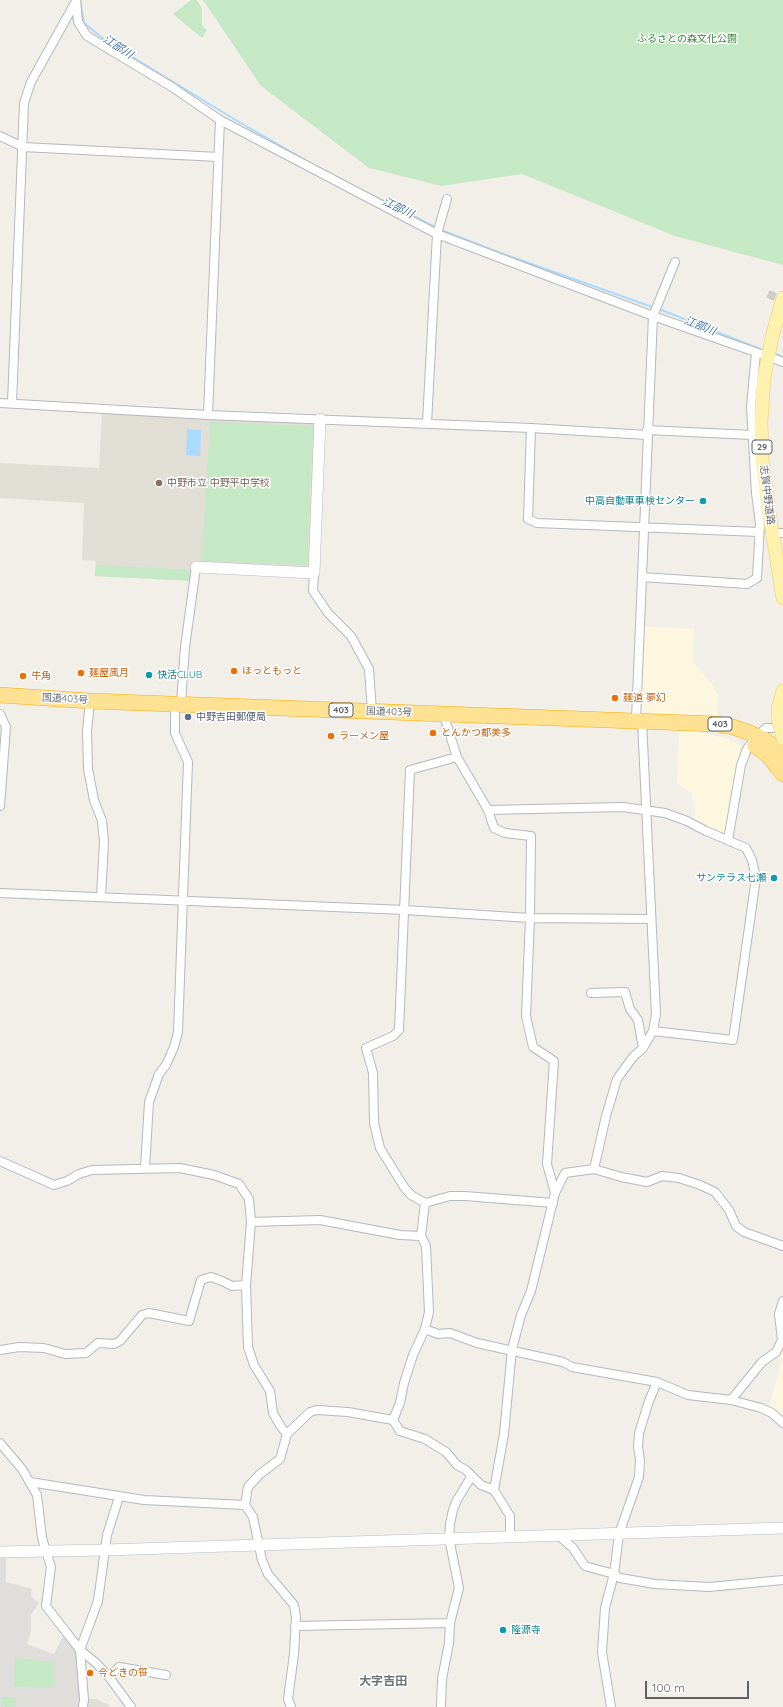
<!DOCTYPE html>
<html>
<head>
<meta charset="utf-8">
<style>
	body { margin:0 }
	#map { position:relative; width:783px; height:1707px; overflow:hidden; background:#f1efe8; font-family:Quicksand,sans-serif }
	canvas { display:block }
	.scale { position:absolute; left:645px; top:1681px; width:104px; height:18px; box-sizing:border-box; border:2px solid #5f6368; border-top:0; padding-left:5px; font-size:12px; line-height:14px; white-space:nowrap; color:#5f6368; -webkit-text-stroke:3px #fff; paint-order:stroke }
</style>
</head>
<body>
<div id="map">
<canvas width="783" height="1707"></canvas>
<div class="scale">100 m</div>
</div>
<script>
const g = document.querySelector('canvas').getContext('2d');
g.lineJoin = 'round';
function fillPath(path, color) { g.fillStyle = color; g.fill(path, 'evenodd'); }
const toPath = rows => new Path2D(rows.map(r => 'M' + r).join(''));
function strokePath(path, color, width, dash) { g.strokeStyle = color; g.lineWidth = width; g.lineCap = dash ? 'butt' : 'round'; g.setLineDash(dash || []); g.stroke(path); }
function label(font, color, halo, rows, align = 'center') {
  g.font = font + ' Quicksand,"Noto Sans JP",sans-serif'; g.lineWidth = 3; g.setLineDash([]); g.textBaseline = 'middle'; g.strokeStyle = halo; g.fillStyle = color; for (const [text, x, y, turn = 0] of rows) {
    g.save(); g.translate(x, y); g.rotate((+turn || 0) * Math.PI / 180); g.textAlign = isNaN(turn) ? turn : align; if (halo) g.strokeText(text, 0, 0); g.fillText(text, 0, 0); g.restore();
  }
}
const commercial = toPath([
	[640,626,694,629,693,662,713,686,718,695,717,724,636,720],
	[679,729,690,729,728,739,747,749,728,840,695,825,695,805,691,793,677,783],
	[783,1336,783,1423,768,1411,782,1359,776,1352]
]);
const industrial = toPath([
	[0,1552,6,1552,6,1582,32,1589,31,1596,39,1603,31,1615,31,1632,27,1644,54,1654,65,1632,80,1650,83,1707,0,1707]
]);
const education = toPath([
	[102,410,320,419,314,573,196,567,194,581,95,576,96,561,82,560,84,503,0,498,0,463,99,468],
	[84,1699,96,1699,109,1705,109,1707,83,1707]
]);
const green = toPath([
	[191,0,197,0,202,9,202,25,207,30,202,38,173,14],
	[203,0,783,0,783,265,675,236,522,174,441,186,369,168,261,86],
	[210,422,313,426,307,565,202,561],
	[96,565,196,570,194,581,95,576],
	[15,1658,54,1662,53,1688,14,1687],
	[1,1697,16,1697,16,1707,1,1707]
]);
const water = toPath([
	[187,429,201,430,200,456,186,455]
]);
const stream = toPath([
	[80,0,84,23,106,41,234,119,312,164],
	[373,196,437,228],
	[441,230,495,251,655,308],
	[659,309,760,349],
	[775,354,783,357]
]);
const streetTunnel = toPath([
	[768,294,783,300]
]);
const street = toPath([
	[76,0,78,22,87,36,172,87,220,120,437,234,653,316,761,354],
	[0,136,23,147,218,157],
	[775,359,783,362],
	[0,403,208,415,531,428,528,519,537,523,759,532],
	[12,403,24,103,31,82,76,1],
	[208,415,220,120],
	[427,423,437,234,447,199],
	[531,428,647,435],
	[647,430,752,435],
	[779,533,783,533],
	[314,573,313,591,328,613,351,636,369,669,372,711],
	[642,577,747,584,757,578,760,524,756,493,751,407,756,353],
	[90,701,87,731,88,769,94,800,102,821,104,842,101,897],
	[181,703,185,647,196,567],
	[443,713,457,757,488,810,494,828,505,833,531,836,530,918,526,1016,533,1047,554,1061,547,1164,555,1193],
	[0,714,6,727,0,806],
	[636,720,653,316,675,262],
	[488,810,623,807,665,813,687,821,706,831,746,848,752,860,756,878,733,1040,653,1031],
	[728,840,741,765,747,749,757,736,766,728,783,728],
	[0,893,405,910,530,918,651,919],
	[591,993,625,992,630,1009,638,1020,643,1048],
	[0,1161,54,1185,67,1181,79,1174,92,1170,180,1168,214,1175,239,1184,249,1199,251,1222,246,1285,248,1347,254,1365,270,1391,273,1413,281,1427,287,1434],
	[145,1168,149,1102,159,1074,166,1065,174,1047,178,1032,188,762,175,733,175,704],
	[594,1169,621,1177,647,1182,662,1176,679,1178,700,1185,715,1192,729,1210,736,1226,744,1232,783,1246],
	[425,1203,450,1196,465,1196,553,1203],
	[251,1222,320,1220,400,1235,421,1236],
	[425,1329,438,1334,450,1333,477,1343,563,1362,572,1367,657,1382,688,1395,731,1400,761,1408,772,1413,783,1423],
	[0,1350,19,1347,44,1348,65,1354,86,1353,98,1343,114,1344,120,1341,142,1315,149,1313,189,1321,201,1280,211,1277,222,1281,232,1286,246,1285],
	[731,1400,762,1362,776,1352,782,1340,779,1314,783,1301],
	[393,1420,400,1403,404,1383,413,1355,425,1329,429,1312,426,1246,421,1236,425,1203,411,1195,404,1187,380,1148,374,1123,373,1073,366,1048,393,1036,399,1030,410,770,457,757],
	[0,1443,22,1469,37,1495,42,1538,51,1567,46,1606,80,1650,96,1663,109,1677,131,1707],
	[30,1482,144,1500,245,1505],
	[494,1490,504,1434,512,1349,521,1315,531,1291,555,1193,565,1173,594,1169,606,1116,617,1079,633,1057,643,1048,653,1031,656,1014,642,721],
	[558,1535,573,1548,585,1566,614,1574,620,1578,655,1584,709,1587,783,1580],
	[295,1626,450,1623],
	[109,1677,119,1667,166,1675],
	[83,1707,84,1699,80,1650,98,1601,107,1535,119,1497],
	[291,1707,288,1699,294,1654,296,1617,294,1605,268,1574,262,1560,253,1517,245,1505,248,1487,260,1474,280,1459,287,1434,310,1412,317,1410,348,1412,393,1420,400,1431,425,1439,446,1452,457,1465,466,1470,481,1485,494,1490,510,1516,510,1537],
	[441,1707,442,1679,449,1643,450,1623,459,1588,449,1538,450,1524,453,1510,457,1500,471,1477],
	[611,1707,602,1652,605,1608,614,1574,619,1534,639,1477,640,1460,638,1447,639,1433,649,1401,657,1382]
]);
const secondary = toPath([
	[196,567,314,573,320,419],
	[0,1552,105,1550,783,1528]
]);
const primary = toPath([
	[783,298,772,337,764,378,761,422,762,459,768,506,783,598],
	[778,719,778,708,783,691]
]);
const highway = toPath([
	[0,695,90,701,717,724,733,727,750,733,765,740,783,754],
	[755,746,768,755,783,774]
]);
const primaryBridge = toPath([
	[778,719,783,738]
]);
const markers = [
	[159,483,4,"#8d6e63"],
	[703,501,4,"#0f9aa8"],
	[234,671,4,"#e8710a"],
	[81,673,4,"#e8710a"],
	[149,675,4,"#0f9aa8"],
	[23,676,4,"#e8710a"],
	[615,698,4,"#e8710a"],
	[188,717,4,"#5c6f8a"],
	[433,733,4,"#e8710a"],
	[331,736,4,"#e8710a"],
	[774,878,4,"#0f9aa8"],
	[503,1630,4,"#0f9aa8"],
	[90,1673,4,"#e8710a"]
];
const shields = [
	[762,447,20],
	[341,710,24],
	[720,724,24]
];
const shieldNames = [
	["29",762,447],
	["403",341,710],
	["403",720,724]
];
const parkNames = [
	["ふるさとの森文化公園",687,39]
];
const educationNames = [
	["中野市立 中野平中学校",167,483]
];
const streetNames = [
	["志賀中野道路",767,495,83],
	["国道403号",65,699,3],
	["国道403号",389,712,2]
];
const cultureNames = [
	["中高自動車車検センター",695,501],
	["快活CLUB",157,675,"left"],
	["サンテラス七瀬",766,878],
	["隆源寺",511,1630,"left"]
];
const foodNames = [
	["ほっともっと",242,671],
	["麺屋風月",89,673],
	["牛角",31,676],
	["麺道 夢幻",623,698],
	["とんかつ都美多",441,733],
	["ラーメン屋",339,736],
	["今どきの笹",98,1673]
];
const serviceNames = [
	["中野吉田郵便局",196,717]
];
const waterNames = [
	["江部川",118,47,33],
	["江部川",398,208,26],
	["江部川",700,326,22]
];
const quarterNames = [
	["大字吉田",383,1681]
];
fillPath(commercial, '#fef7e0');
fillPath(industrial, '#e0deda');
fillPath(education, '#e1ded6');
fillPath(green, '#c5e8c5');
fillPath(water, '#aadaff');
strokePath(stream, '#aadaff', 2);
strokePath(streetTunnel, '#ccccc8', 8, [8, 4]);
strokePath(street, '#b5b8bc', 10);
strokePath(secondary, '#b6babf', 12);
strokePath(primary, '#f2c960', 14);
strokePath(highway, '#f9ab00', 16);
strokePath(street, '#fff', 8);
strokePath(secondary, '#fff', 11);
strokePath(primary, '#fff2af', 13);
strokePath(highway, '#fde293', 15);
strokePath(primaryBridge, '#f2c960', 14, []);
strokePath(primaryBridge, '#fff2af', 13);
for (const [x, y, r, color] of markers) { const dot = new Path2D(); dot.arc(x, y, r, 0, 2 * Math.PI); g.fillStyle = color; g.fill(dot); strokePath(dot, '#fff', 1.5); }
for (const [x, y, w] of shields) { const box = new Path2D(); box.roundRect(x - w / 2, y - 7, w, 14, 3); g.fillStyle = '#fff'; g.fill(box); strokePath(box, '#5f6368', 1); }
label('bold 9px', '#5f6368', null, shieldNames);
label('10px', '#348238', '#fff', parkNames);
label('10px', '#785e54', '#fff', educationNames, 'left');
label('10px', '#5f6368', '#fff', streetNames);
label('10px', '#0d838f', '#fff', cultureNames, 'right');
label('10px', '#c56008', '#fff', foodNames, 'left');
label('10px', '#4e5e75', '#fff', serviceNames, 'left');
label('italic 11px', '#4174aa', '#fff', waterNames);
label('bold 12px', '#70757a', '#fff', quarterNames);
</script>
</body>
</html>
